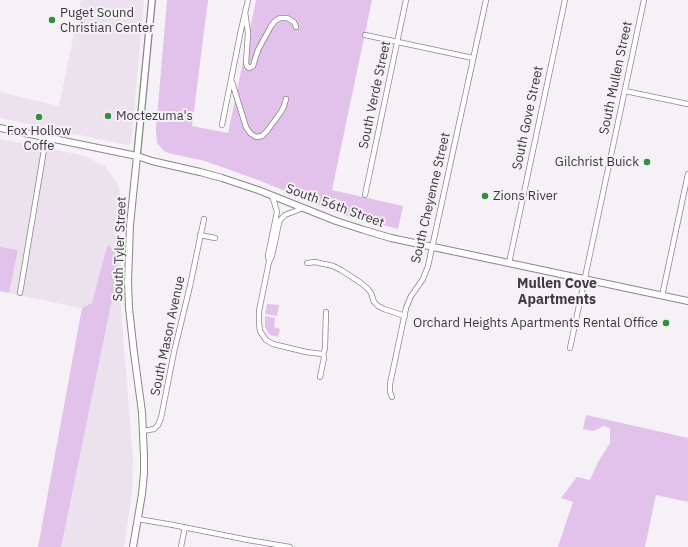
<!DOCTYPE html>
<html>
<head>
<meta charset="utf-8">
<style>
	body { margin:0 }
	canvas { display:block; background:#f5f1f6 }
</style>
</head>
<body>
<canvas width="688" height="547"></canvas>
<script>
const g = document.querySelector('canvas').getContext('2d');
g.lineJoin = 'round';
function fillPath(path, color) { g.fillStyle = color; g.fill(path, 'evenodd'); }
const toPath = rows => new Path2D(rows.map(r => 'M' + r).join(''));
function strokePath(path, color, width, dash) { g.strokeStyle = color; g.lineWidth = width; g.lineCap = dash ? 'butt' : 'round'; g.setLineDash(dash || []); g.stroke(path); }
function label(font, color, halo, rows, align = 'center') {
  g.font = font + ' "IBM Plex Sans",sans-serif'; g.lineWidth = 4; g.setLineDash([]); g.textBaseline = 'middle'; g.strokeStyle = halo; g.fillStyle = color; for (const [text, x, y, turn = 0] of rows) {
    g.save(); g.translate(x, y); g.rotate((+turn || 0) * Math.PI / 180); g.textAlign = isNaN(turn) ? turn : align; if (halo) g.strokeText(text, 0, 0); g.fillText(text, 0, 0); g.restore();
  }
}
const built = toPath([
	[81,0,144,0,131,144,127,145,0,118,0,92,59,106],
	[0,139,82,155,105,166,119,186,121,204,120,297,133,460,132,493,124,547,56,547,104,313,9,293,18,250,0,247]
]);
const green = toPath([
	[167,0,208,0,192,126,228,133,256,0,372,0,332,190,403,206,398,229,343,215,258,180,205,161,172,154,164,151,157,143,156,129],
	[108,245,113,250,116,256,119,277,116,292,113,298,111,304,61,547,38,547,82,308,92,303,104,257],
	[0,247,18,250,9,293,0,291],
	[267,304,279,305,277,316,265,314],
	[265,316,275,318,274,327,280,329,278,337,270,335,268,333,265,327],
	[586,415,688,438,688,502,656,495,645,547,558,547,573,502,561,498,577,477,590,480,598,462,610,443,610,428,603,426,600,428,593,431,583,429]
]);
const minor = toPath([
	[245,12,248,33,246,63,247,66,249,68,253,66,258,50,271,26,275,21,280,18,287,18,294,22,296,27],
	[365,35,473,58],
	[232,82,246,127,250,133,256,137,262,136,267,131,281,112,284,106,286,99],
	[625,91,688,104],
	[222,125,241,30,248,0],
	[365,195,406,0],
	[303,208,285,215,280,220,279,223,272,256,269,262,259,311,259,323,260,331,266,340,273,344,306,352,322,354,324,352,325,348,326,312],
	[200,235,215,238],
	[269,262,268,255,277,212,272,195],
	[307,263,315,262,333,266,341,270,361,283,368,289,371,293,374,302,378,306,384,309,405,316],
	[509,263,565,0],
	[20,293,46,138],
	[662,296,688,174],
	[570,348,644,0],
	[320,377,324,358,323,353],
	[392,397,390,392,390,384,406,308,411,296,423,279,428,266,486,0],
	[143,431,154,429,158,425,161,418,174,352,190,286,204,219],
	[138,519,173,525,248,540,290,547],
	[181,547,185,527]
]);
const tertiary = toPath([
	[137,156,152,0]
]);
const secondary = toPath([
	[0,128,137,156,152,161,200,172,222,178,258,190,336,221,364,230,391,238,688,301],
	[133,547,142,494,144,473,144,456,142,412,134,353,129,308,128,282,130,225,137,156]
]);
const markers = [
	[52,20,4,"#328e40"],
	[108,116,4,"#328e40"],
	[39,117,4,"#328e40"],
	[647,162,4,"#328e40"],
	[485,196,4,"#328e40"],
	[666,323,4,"#328e40"]
];
const poiNames = [
	["Puget Sound",60,13],
	["Christian Center",60,28],
	["Moctezuma's",116,116],
	["Fox Hollow",39,131,"center"],
	["Coffe",39,146,"center"],
	["Gilchrist Buick",639,162,"right"],
	["Zions River",493,196],
	["Orchard Heights Apartments Rental Office",658,323,"right"]
];
const streetNames = [
	["South Mullen Street",616,78,-78],
	["South Verde Street",375,95,-78],
	["South Gove Street",528,118,-78],
	["South Cheyenne Street",431,198,-77],
	["South 56th Street",335,206,20],
	["South Tyler Street",120,249,-88],
	["South Mason Avenue",168,336,-78]
];
const neighbourhoodNames = [
	["Mullen Cove",557,284],
	["Apartments",557,300]
];
fillPath(built, '#ece2ee');
fillPath(green, '#e2c1eb');
strokePath(minor, '#89858a', 6);
strokePath(tertiary, '#89858a', 8);
strokePath(secondary, '#89858a', 8);
strokePath(minor, '#fff', 4.5);
strokePath(tertiary, '#fff', 5.5);
strokePath(secondary, '#fff', 6);
for (const [x, y, r, color] of markers) { const dot = new Path2D(); dot.arc(x, y, r, 0, 2 * Math.PI); g.fillStyle = color; g.fill(dot); strokePath(dot, '#f5f1f6', 1.5); }
label('13px', '#3b393c', '#f5f1f6', poiNames, 'left');
label('13px', '#3b393c', '#f5f1f6', streetNames);
label('bold 14px', '#3f3b40', '#f5f1f6', neighbourhoodNames);
</script>
</body>
</html>
